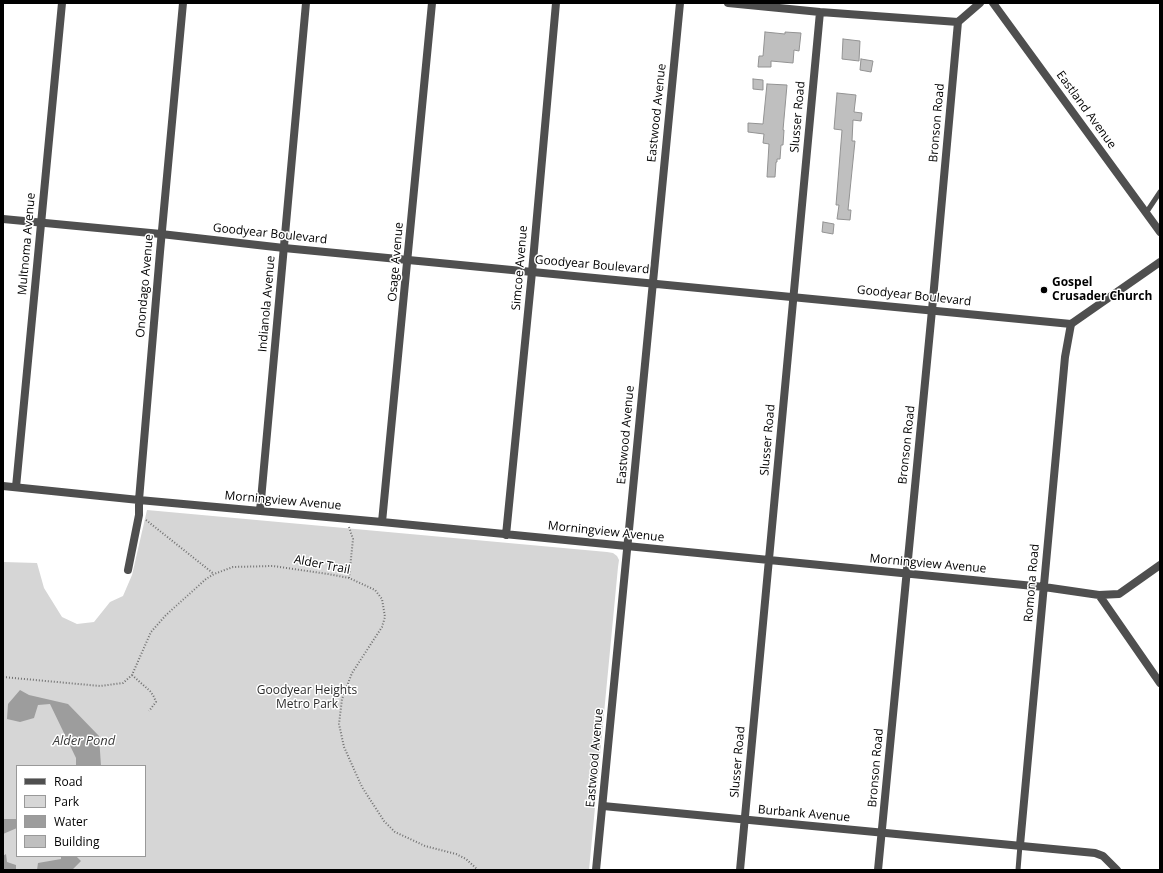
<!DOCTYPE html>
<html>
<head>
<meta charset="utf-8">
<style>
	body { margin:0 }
	#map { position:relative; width:1163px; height:873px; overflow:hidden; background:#fff; font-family:"Open Sans",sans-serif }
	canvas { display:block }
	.frame { position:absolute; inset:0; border:4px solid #000; pointer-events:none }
	.legend { position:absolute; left:16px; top:765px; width:130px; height:92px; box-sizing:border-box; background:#fff; border:1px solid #999; margin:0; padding:5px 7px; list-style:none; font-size:12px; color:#000 }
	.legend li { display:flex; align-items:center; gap:8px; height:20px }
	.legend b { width:20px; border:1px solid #999 }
</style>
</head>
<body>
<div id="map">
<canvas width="1163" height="873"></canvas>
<div class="frame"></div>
<ul class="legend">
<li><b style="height:5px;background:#4f4f4f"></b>Road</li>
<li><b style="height:11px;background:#d6d6d6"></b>Park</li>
<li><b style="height:11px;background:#9d9d9d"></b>Water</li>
<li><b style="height:11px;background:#bfbfbf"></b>Building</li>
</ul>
</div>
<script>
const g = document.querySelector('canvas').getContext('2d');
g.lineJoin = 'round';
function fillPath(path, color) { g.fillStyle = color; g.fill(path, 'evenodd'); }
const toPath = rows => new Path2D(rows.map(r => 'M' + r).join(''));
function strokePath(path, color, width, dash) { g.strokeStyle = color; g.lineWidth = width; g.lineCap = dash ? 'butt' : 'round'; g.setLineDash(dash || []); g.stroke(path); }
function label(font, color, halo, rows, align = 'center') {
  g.font = font + ' "Open Sans",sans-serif'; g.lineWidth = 3; g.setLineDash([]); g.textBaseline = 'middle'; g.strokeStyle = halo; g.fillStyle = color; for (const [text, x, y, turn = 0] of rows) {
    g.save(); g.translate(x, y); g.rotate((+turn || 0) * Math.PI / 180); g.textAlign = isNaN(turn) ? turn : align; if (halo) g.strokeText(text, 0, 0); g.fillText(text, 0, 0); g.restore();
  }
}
const green = toPath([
	[147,510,607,552,613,553,617,556,619,560,618,567,589,870,3,870,3,562,37,563,44,588,62,617,77,624,94,622,110,602,123,596,132,575],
	[17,766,145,766,145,856,17,856]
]);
const water = toPath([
	[20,690,29,695,68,704,99,736,101,766,76,766,76,758,50,704,38,705,34,718,20,722,7,719,8,704],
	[3,819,17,819,17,828,3,834],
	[6,854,7,862,16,865,16,870,3,870,3,856],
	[61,856,76,856,81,861,72,870,37,870,38,863,61,859]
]);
const building = toPath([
	[765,32,785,34,785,32,801,33,799,51,794,50,793,63,771,61,771,67,758,67,759,56,763,56,765,32],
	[843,39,860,41,859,61,842,59,843,39],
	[861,59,873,61,871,72,860,70,861,59],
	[753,79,763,80,763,90,753,89,753,79],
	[767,84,787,85,783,130,784,130,783,145,781,145,780,159,777,159,777,162,776,162,775,177,767,177,769,144,763,143,764,134,748,132,748,123,763,124,767,84],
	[837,93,856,95,854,112,862,113,861,121,853,120,852,141,855,141,848,210,851,210,850,220,837,219,839,205,836,205,842,130,834,129,837,93],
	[823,222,834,224,833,234,822,232,823,222]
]);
const path = toPath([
	[146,520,214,574],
	[349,527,353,539,349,578],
	[132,675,150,691,154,697,156,702,149,711],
	[3,677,100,686,123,683,132,675,151,632,166,615,206,579,214,574,233,567,273,566,328,574,349,578,375,590,382,599,385,617,382,627,352,673,342,699,339,724,344,747,362,787,384,821,395,832,425,846,456,854,466,859,478,870]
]);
const service = toPath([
	[1146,213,1160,192],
	[1018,870,1020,845]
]);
const minor = toPath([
	[728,3,820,12,958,22,980,3],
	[3,486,139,500,382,522,1044,587,1099,595,1160,683],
	[16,487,62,3],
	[260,511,306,3],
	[382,522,432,3],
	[506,535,532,272,556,3],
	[128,570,139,515,139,500,160,252,183,3],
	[1099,595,1119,594,1160,565],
	[603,806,1095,853,1103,856,1117,870],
	[1020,845,1065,357,1071,324],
	[740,870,820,12],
	[878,870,932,310,958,22]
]);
const tertiary = toPath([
	[993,3,1160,232],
	[3,219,161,234,284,248,1071,324,1160,262],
	[596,870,680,3]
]);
const markers = [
	[1044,290,4,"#000"]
];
const streetNames = [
	["Eastland Avenue",1086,110,54],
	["Eastwood Avenue",657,113,-84],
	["Slusser Road",798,117,-85],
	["Bronson Road",937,123,-85],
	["Goodyear Boulevard",270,234,6],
	["Multnoma Avenue",27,244,-85],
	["Osage Avenue",396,262,-85],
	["Goodyear Boulevard",592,265,5],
	["Simcoe Avenue",520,268,-85],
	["Onondago Avenue",145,286,-85],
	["Goodyear Boulevard",914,296,6],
	["Indianola Avenue",267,304,-85],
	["Eastwood Avenue",626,435,-85],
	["Slusser Road",768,440,-85],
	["Bronson Road",907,445,-84],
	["Morningview Avenue",283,501,5],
	["Morningview Avenue",606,532,6],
	["Morningview Avenue",928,564,5],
	["Alder Trail",322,565,11],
	["Romona Road",1032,583,-85],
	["Eastwood Avenue",595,758,-85],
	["Slusser Road",738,762,-85],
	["Bronson Road",876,768,-85],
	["Burbank Avenue",804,814,5]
];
const poiNames = [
	["Gospel",1052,283],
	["Crusader Church",1052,297]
];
const parkNames = [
	["Goodyear Heights",307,691],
	["Metro Park",307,705]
];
const waterNames = [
	["Alder Pond",84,741]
];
fillPath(green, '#d6d6d6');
fillPath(water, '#9d9d9d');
fillPath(building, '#bfbfbf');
strokePath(building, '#939393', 1);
strokePath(path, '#717171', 2, [1, 2]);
strokePath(service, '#4f4f4f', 5);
strokePath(minor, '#4f4f4f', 8);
strokePath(tertiary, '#4f4f4f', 8);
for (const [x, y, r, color] of markers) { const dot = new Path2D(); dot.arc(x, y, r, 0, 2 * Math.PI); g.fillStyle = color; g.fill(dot); strokePath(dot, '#fff', 1.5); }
label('12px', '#000', '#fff', streetNames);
label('bold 12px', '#000', '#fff', poiNames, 'left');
label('12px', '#2d2d2d', '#fff', parkNames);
label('italic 13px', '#3e3e3e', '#fff', waterNames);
</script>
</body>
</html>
